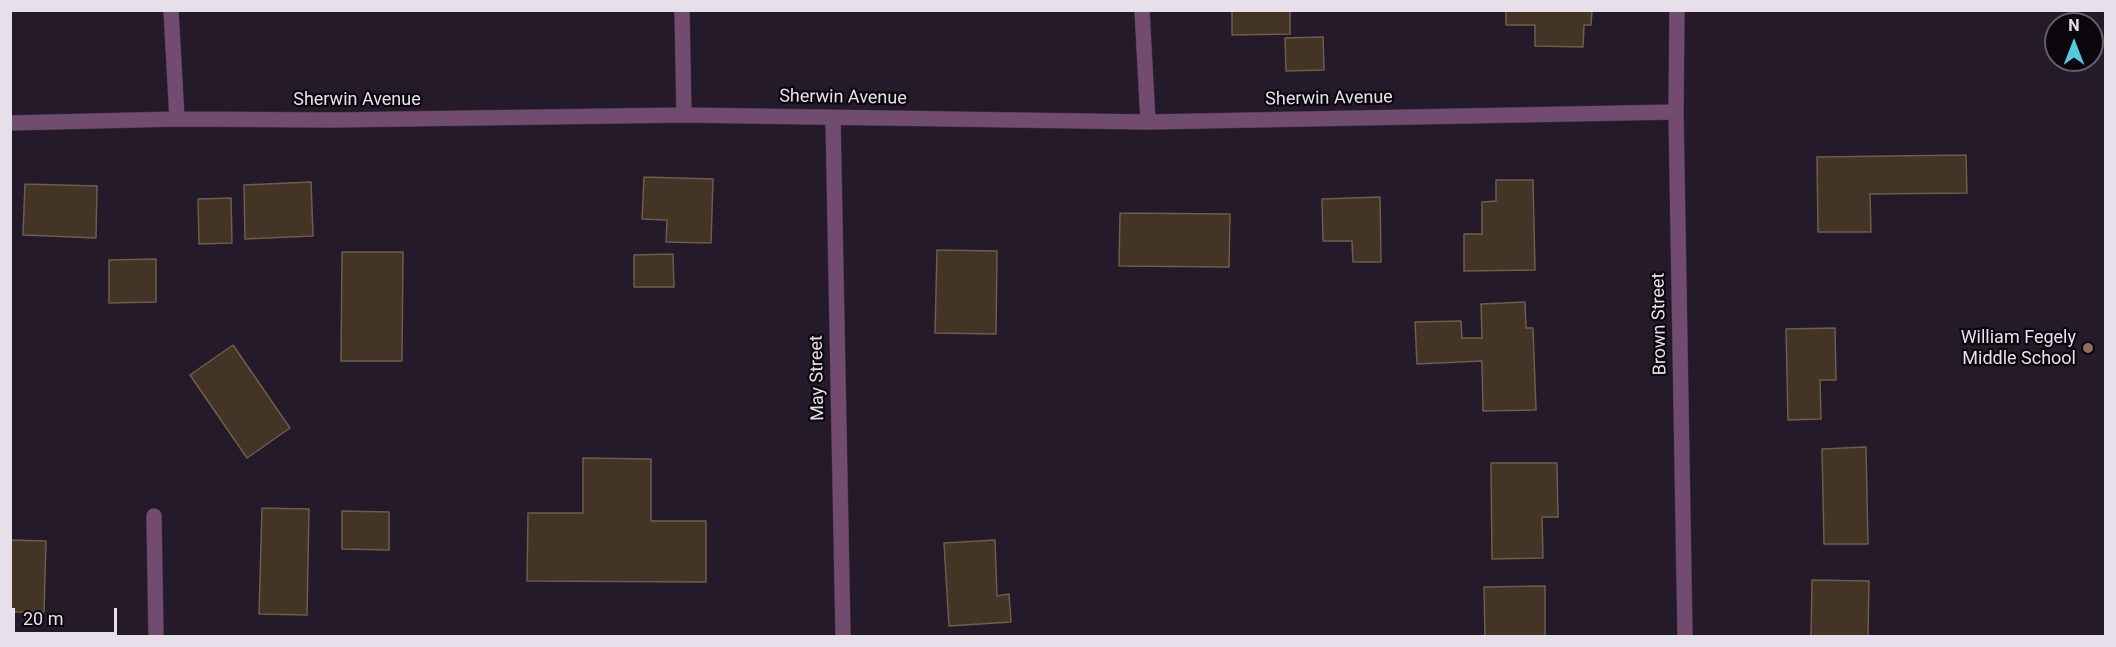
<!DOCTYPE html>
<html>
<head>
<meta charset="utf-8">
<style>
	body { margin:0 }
	#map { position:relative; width:2116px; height:647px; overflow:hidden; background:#251a29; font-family:Roboto,sans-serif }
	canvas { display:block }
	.frame { position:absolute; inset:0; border:12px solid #e7dfea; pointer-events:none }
	.north { position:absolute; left:2044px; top:12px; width:60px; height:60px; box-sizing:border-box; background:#0b070d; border:2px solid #635d65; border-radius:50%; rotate:0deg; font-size:16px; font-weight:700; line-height:24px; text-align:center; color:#e7dfea }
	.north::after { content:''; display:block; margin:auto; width:21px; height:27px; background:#54cadd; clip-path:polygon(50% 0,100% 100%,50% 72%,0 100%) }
	.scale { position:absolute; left:12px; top:608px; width:105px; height:27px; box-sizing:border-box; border:3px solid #e7dfea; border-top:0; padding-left:8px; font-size:18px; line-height:21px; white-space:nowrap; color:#e7dfea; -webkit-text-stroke:4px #0b070d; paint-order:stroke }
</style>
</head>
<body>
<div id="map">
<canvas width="2116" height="647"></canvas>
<div class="frame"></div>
<div class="north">N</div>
<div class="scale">20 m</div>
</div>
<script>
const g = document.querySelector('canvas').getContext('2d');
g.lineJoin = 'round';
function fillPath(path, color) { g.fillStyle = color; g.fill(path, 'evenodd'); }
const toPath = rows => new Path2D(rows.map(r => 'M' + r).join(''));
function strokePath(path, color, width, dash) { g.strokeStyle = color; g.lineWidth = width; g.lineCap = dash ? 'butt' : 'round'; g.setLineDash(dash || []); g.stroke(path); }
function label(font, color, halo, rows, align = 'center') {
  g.font = font + ' Roboto,sans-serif'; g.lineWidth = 4.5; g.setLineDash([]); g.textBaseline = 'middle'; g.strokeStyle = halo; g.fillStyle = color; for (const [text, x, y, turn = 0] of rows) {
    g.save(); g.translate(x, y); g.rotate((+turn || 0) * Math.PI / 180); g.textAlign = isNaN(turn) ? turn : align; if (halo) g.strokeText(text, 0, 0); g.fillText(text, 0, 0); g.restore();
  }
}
const building = toPath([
	[1232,10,1290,10,1290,34,1232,35,1232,10],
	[1506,10,1592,10,1591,25,1584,25,1583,47,1535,46,1535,25,1506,25,1506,10],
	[1323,37,1324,70,1286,71,1285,38,1323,37],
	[1966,155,1967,193,1870,194,1871,232,1818,232,1817,157,1966,155],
	[644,177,713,179,711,243,666,242,667,220,642,219,644,177],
	[1496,180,1533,180,1535,270,1464,271,1464,234,1482,234,1482,202,1496,201,1496,180],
	[311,182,313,236,245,239,244,185,311,182],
	[25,184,97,186,96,238,23,235,25,184],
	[1380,197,1381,262,1353,262,1352,241,1323,241,1322,199,1380,197],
	[231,198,232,243,199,244,198,199,231,198],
	[1120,213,1230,214,1229,267,1119,266,1120,213],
	[937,250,997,251,996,334,935,333,937,250],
	[342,252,403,252,402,361,341,361,342,252],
	[673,254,674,287,634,287,634,255,673,254],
	[156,259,156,302,109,303,109,260,156,259],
	[1525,302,1526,328,1533,328,1536,410,1483,411,1482,361,1417,364,1415,322,1461,321,1462,338,1482,338,1481,304,1525,302],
	[1835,328,1836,380,1820,380,1821,419,1788,420,1786,329,1835,328],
	[233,345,290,428,247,458,190,375,233,345],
	[1866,447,1868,544,1824,544,1822,449,1866,447],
	[583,458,651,459,651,521,706,521,706,582,527,581,528,513,583,513,583,458],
	[1491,463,1557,463,1558,517,1542,517,1543,558,1492,559,1491,463],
	[262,508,309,509,307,615,259,614,262,508],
	[342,511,389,512,389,550,342,549,342,511],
	[10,540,46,541,44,612,10,612,10,540],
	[995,540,997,596,1009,594,1011,622,949,626,944,543,995,540],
	[1812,580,1869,581,1868,636,1811,636,1812,580],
	[1545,586,1545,636,1485,636,1484,587,1545,586]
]);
const minor = toPath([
	[171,10,177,119],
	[682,10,684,115],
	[1142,10,1148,122],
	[1677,10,1676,112,1685,636],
	[833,118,843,636],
	[10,123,177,119,334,120,684,115,1148,122,1676,112],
	[154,516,156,636]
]);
const markers = [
	[2088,348,6,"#8d6e63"]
];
const streetNames = [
	["Sherwin Avenue",843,98,1],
	["Sherwin Avenue",1329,99,-1],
	["Sherwin Avenue",357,100],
	["Brown Street",1660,324,-91],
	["May Street",818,378,-91]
];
const poiNames = [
	["William Fegely",2076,338],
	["Middle School",2076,359]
];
fillPath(building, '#433425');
strokePath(building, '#6d5d4d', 1.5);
strokePath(minor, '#403644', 16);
strokePath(minor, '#714b70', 15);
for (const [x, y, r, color] of markers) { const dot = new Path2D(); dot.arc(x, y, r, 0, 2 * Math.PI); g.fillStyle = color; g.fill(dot); strokePath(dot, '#0b070d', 2); }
label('18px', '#e7dfea', '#0b070d', streetNames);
label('18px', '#e7dfea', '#0b070d', poiNames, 'right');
</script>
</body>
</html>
